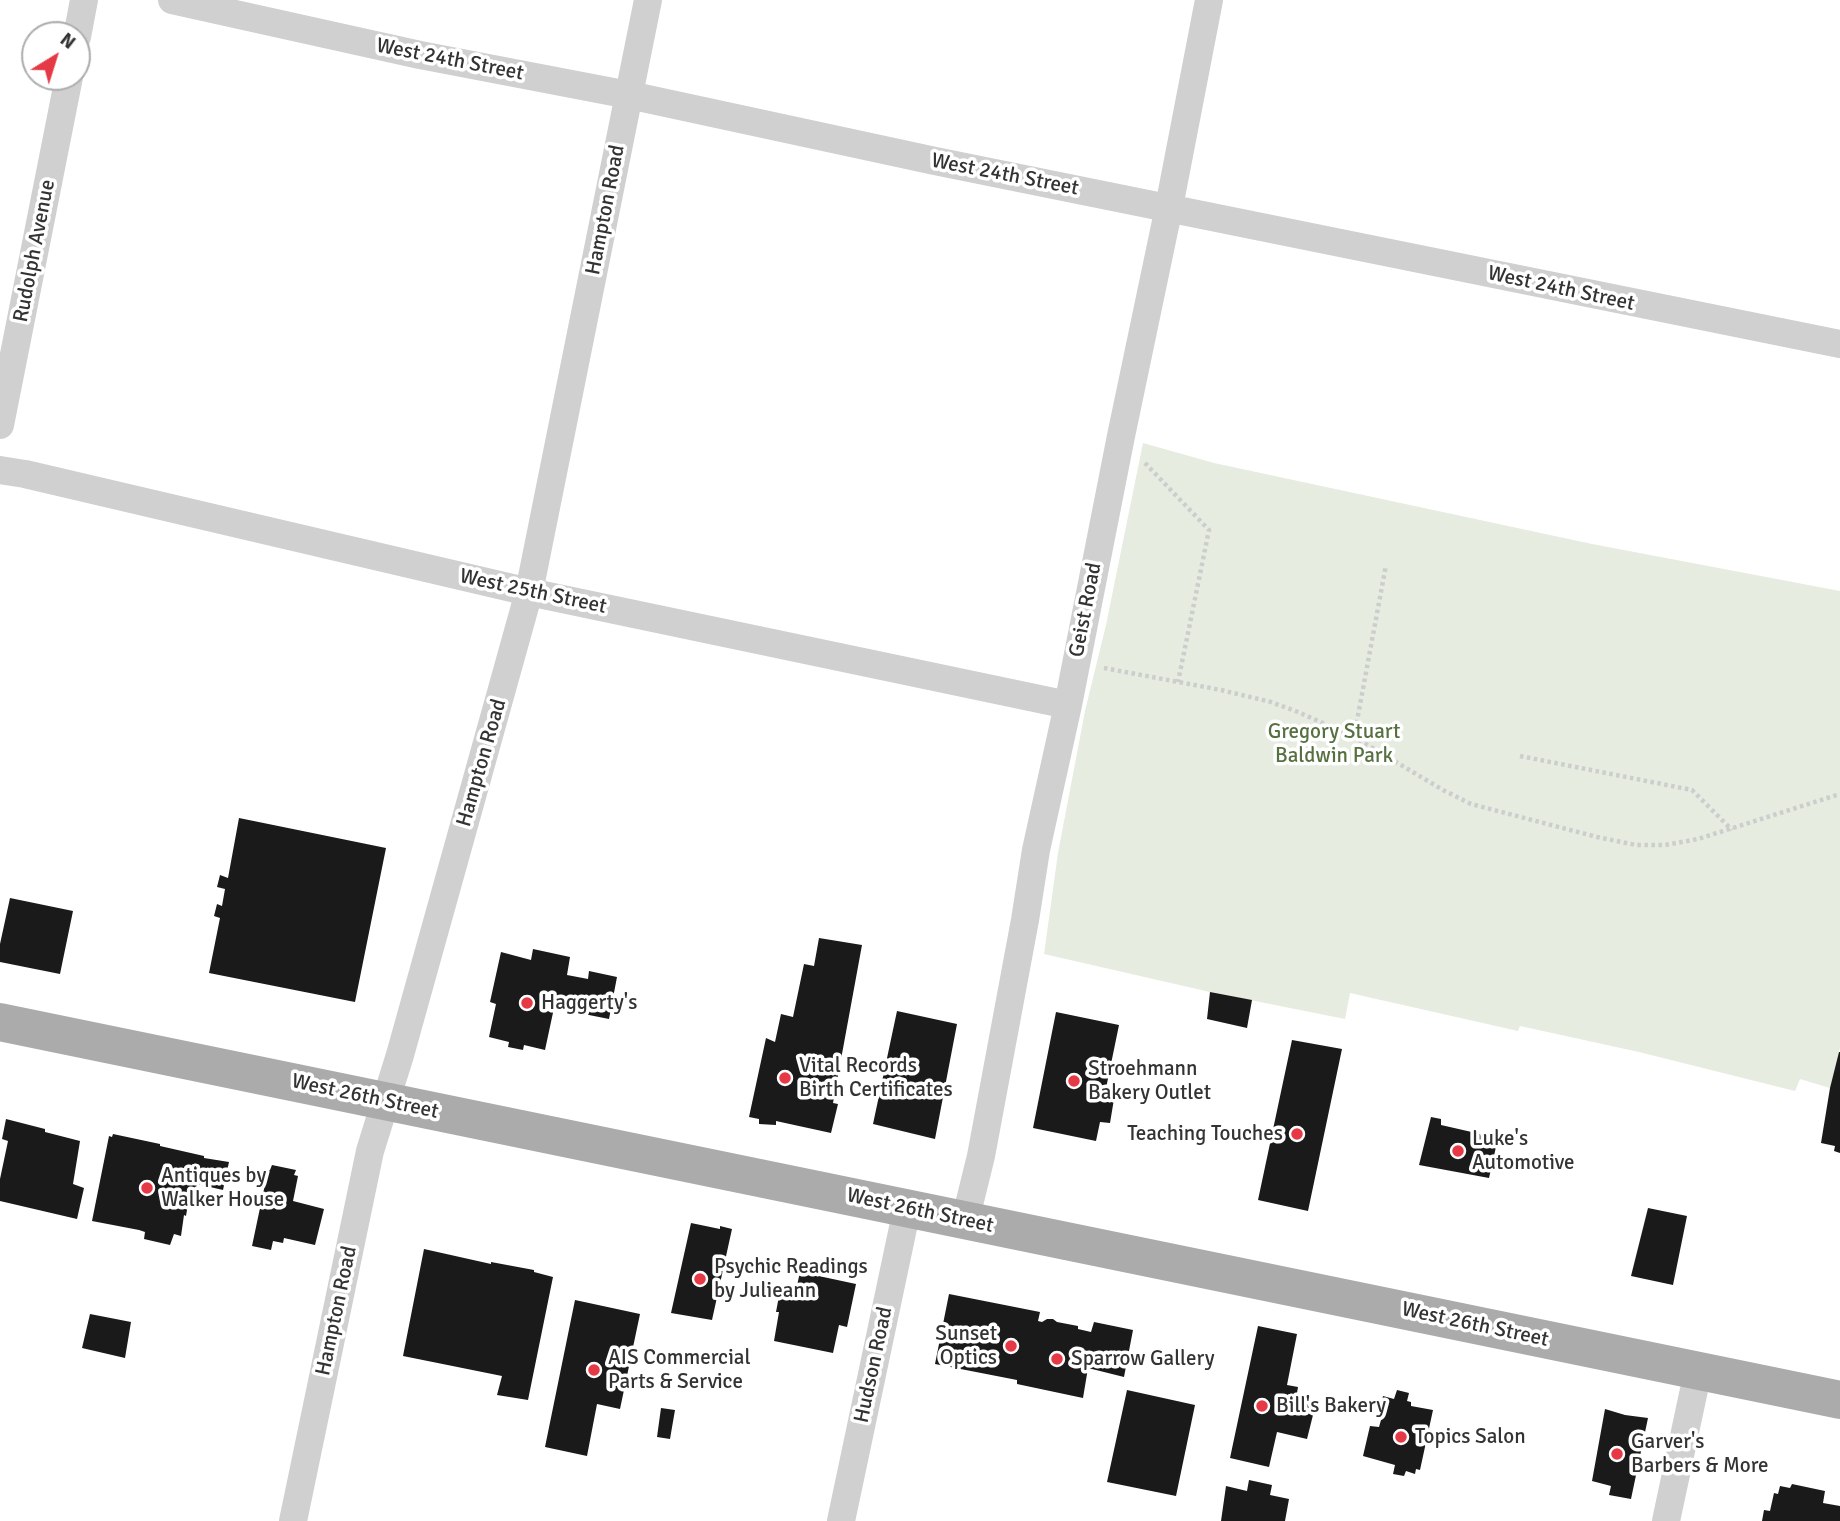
<!DOCTYPE html>
<html>
<head>
<meta charset="utf-8">
<style>
	body { margin:0 }
	#map { position:relative; width:1840px; height:1521px; overflow:hidden; background:#fff; font-family:Signika,sans-serif }
	canvas { display:block }
	.north { position:absolute; left:21px; top:21px; width:70px; height:70px; box-sizing:border-box; background:#fff; border:2px solid #adadad; border-radius:50%; rotate:38deg; font-size:19px; font-weight:700; line-height:28px; text-align:center; color:#333 }
	.north::after { content:''; display:block; margin:auto; width:24px; height:32px; background:#e63946; clip-path:polygon(50% 0,100% 100%,50% 72%,0 100%) }
</style>
</head>
<body>
<div id="map">
<canvas width="1840" height="1521"></canvas>
<div class="north">N</div>
</div>
<script>
const g = document.querySelector('canvas').getContext('2d');
g.lineJoin = 'round';
function fillPath(path, color) { g.fillStyle = color; g.fill(path, 'evenodd'); }
const toPath = rows => new Path2D(rows.map(r => 'M' + r).join(''));
function strokePath(path, color, width, dash) { g.strokeStyle = color; g.lineWidth = width; g.lineCap = dash ? 'butt' : 'round'; g.setLineDash(dash || []); g.stroke(path); }
function label(font, color, halo, rows, align = 'center') {
  g.font = font + ' Signika,sans-serif'; g.lineWidth = 7; g.setLineDash([]); g.textBaseline = 'middle'; g.strokeStyle = halo; g.fillStyle = color; for (const [text, x, y, turn = 0] of rows) {
    g.save(); g.translate(x, y); g.rotate((+turn || 0) * Math.PI / 180); g.textAlign = isNaN(turn) ? turn : align; if (halo) g.strokeText(text, 0, 0); g.fillText(text, 0, 0); g.restore();
  }
}
const green = toPath([
	[1143,443,1214,463,1592,544,1840,591,1840,1048,1830,1088,1800,1079,1795,1091,1639,1052,1520,1026,1518,1031,1350,993,1345,1019,1210,992,1044,954,1058,853,1085,711,1106,625]
]);
const building = toPath([
	[239,818,386,848,355,1002,209,973,220,918,214,916,217,904,222,906,225,889,217,887,220,875,228,878],
	[10,898,73,911,60,974,0,962,0,944],
	[819,938,862,945,833,1103,838,1104,831,1133,776,1121,776,1125,759,1124,759,1119,749,1117,766,1038,775,1042,781,1014,793,1017,804,964,814,966],
	[533,949,570,957,567,975,588,979,589,971,617,977,609,1019,554,1008,545,1050,524,1045,523,1050,508,1047,509,1042,489,1037,496,1004,490,1002,501,952,531,960],
	[1210,992,1252,1000,1247,1028,1207,1019],
	[897,1011,957,1024,935,1139,873,1124],
	[1056,1012,1119,1025,1104,1098,1114,1099,1110,1123,1100,1122,1096,1141,1033,1128],
	[1292,1040,1342,1049,1308,1211,1258,1200],
	[1839,1052,1840,1052,1840,1153,1834,1151,1835,1146,1821,1143,1830,1088],
	[1431,1117,1441,1119,1441,1125,1498,1138,1489,1178,1419,1165],
	[6,1119,45,1129,45,1132,80,1141,73,1184,84,1188,77,1219,0,1201,0,1179,8,1141,2,1139],
	[113,1134,160,1144,160,1146,204,1156,204,1158,229,1162,223,1190,197,1184,192,1205,188,1204,186,1216,184,1215,181,1236,174,1234,170,1245,144,1239,145,1232,139,1230,92,1221,109,1136,112,1137],
	[272,1165,296,1170,294,1175,298,1176,293,1201,324,1209,315,1245,284,1238,283,1243,273,1241,271,1250,252,1246,268,1170,270,1170],
	[1648,1208,1687,1216,1673,1285,1631,1276],
	[691,1223,720,1229,720,1226,732,1229,712,1320,671,1313],
	[424,1249,491,1264,491,1262,534,1270,534,1272,553,1277,528,1400,497,1395,502,1376,403,1356],
	[800,1272,856,1284,847,1327,839,1325,833,1353,774,1341,779,1312,776,1312,779,1296,794,1299],
	[949,1294,1040,1312,1038,1321,1042,1322,1047,1319,1053,1319,1057,1322,1078,1326,1078,1329,1091,1332,1094,1322,1133,1330,1124,1377,1088,1368,1083,1398,1017,1384,1017,1380,935,1364],
	[575,1300,640,1314,620,1409,597,1404,587,1456,545,1447],
	[90,1314,131,1322,125,1358,82,1348],
	[1258,1326,1297,1334,1287,1385,1298,1387,1296,1399,1316,1403,1307,1439,1277,1432,1269,1467,1230,1458],
	[1127,1390,1195,1405,1176,1496,1107,1482],
	[1397,1390,1409,1393,1407,1401,1411,1402,1411,1406,1433,1410,1420,1470,1416,1469,1415,1474,1406,1471,1404,1476,1393,1474,1395,1465,1363,1456,1370,1426,1379,1427,1383,1413,1380,1411,1383,1396,1394,1399],
	[661,1408,675,1410,670,1439,657,1437],
	[1605,1409,1625,1415,1648,1418,1631,1499,1609,1495,1611,1486,1592,1481],
	[1249,1480,1272,1485,1270,1495,1289,1499,1285,1521,1221,1521,1226,1486,1247,1491],
	[1792,1484,1825,1491,1823,1503,1840,1506,1840,1521,1762,1521,1764,1510,1770,1511,1774,1493,1778,1494,1780,1486,1790,1488]
]);
const path = toPath([
	[1145,463,1209,530,1178,682],
	[1104,668,1221,690,1271,702,1298,712,1354,737,1443,790,1471,804,1597,837,1636,845,1665,845,1698,839,1840,794],
	[1354,737,1386,565],
	[1520,756,1692,790,1732,830]
]);
const minor = toPath([
	[172,0,420,55,629,95,935,161,1840,344],
	[77,37,84,0],
	[0,425,69,77],
	[0,470,25,474,529,592,1068,705],
	[965,1221,981,1156,1025,920,1036,850,1068,705,1121,436,1169,207,1209,0],
	[293,1521,370,1151,400,1055,529,592,648,0],
	[841,1521,907,1209],
	[1666,1521,1698,1371]
]);
const primary = toPath([
	[0,1022,1840,1400]
]);
const markers = [
	[527,1003,7,"#e63946"],
	[785,1078,7,"#e63946"],
	[1074,1081,7,"#e63946"],
	[1297,1134,7,"#e63946"],
	[1458,1151,7,"#e63946"],
	[147,1188,7,"#e63946"],
	[700,1279,7,"#e63946"],
	[1011,1346,7,"#e63946"],
	[1057,1359,7,"#e63946"],
	[594,1370,7,"#e63946"],
	[1262,1406,7,"#e63946"],
	[1401,1437,7,"#e63946"],
	[1617,1454,7,"#e63946"]
];
const streetNames = [
	["West 24th Street",450,60,11],
	["West 24th Street",1005,175,11],
	["Hampton Road",606,210,-79],
	["Rudolph Avenue",35,251,-79],
	["West 24th Street",1561,289,12],
	["West 25th Street",533,592,12],
	["Geist Road",1086,610,-79],
	["Hampton Road",482,763,-74],
	["West 26th Street",365,1097,12],
	["West 26th Street",920,1211,12],
	["Hampton Road",337,1311,-78],
	["West 26th Street",1475,1325,12],
	["Hudson Road",874,1365,-78]
];
const parkNames = [
	["Gregory Stuart",1334,732],
	["Baldwin Park",1334,756]
];
const poiNames = [
	["Haggerty's",541,1003],
	["Vital Records",799,1066],
	["Birth Certificates",799,1090],
	["Stroehmann",1088,1069],
	["Bakery Outlet",1088,1093],
	["Teaching Touches",1283,1134,"right"],
	["Luke's",1472,1139],
	["Automotive",1472,1163],
	["Antiques by",161,1176],
	["Walker House",161,1200],
	["Psychic Readings",714,1267],
	["by Julieann",714,1291],
	["Sunset",997,1334,"right"],
	["Optics",997,1358,"right"],
	["AIS Commercial",608,1358],
	["Parts & Service",608,1382],
	["Sparrow Gallery",1071,1359],
	["Bill's Bakery",1276,1406],
	["Topics Salon",1415,1437],
	["Garver's",1631,1442],
	["Barbers & More",1631,1466]
];
fillPath(green, '#e6ecdf');
fillPath(building, '#1a1a1a');
strokePath(path, '#cdcdcd', 4.5, [3.5, 3.5]);
strokePath(minor, '#d0d0d0', 28);
strokePath(primary, '#ababab', 38);
for (const [x, y, r, color] of markers) { const dot = new Path2D(); dot.arc(x, y, r, 0, 2 * Math.PI); g.fillStyle = color; g.fill(dot); strokePath(dot, '#fff', 2.5); }
label('21px', '#333', '#fff', streetNames);
label('21px', '#56703f', '#fff', parkNames);
label('21px', '#333', '#fff', poiNames, 'left');
</script>
</body>
</html>
